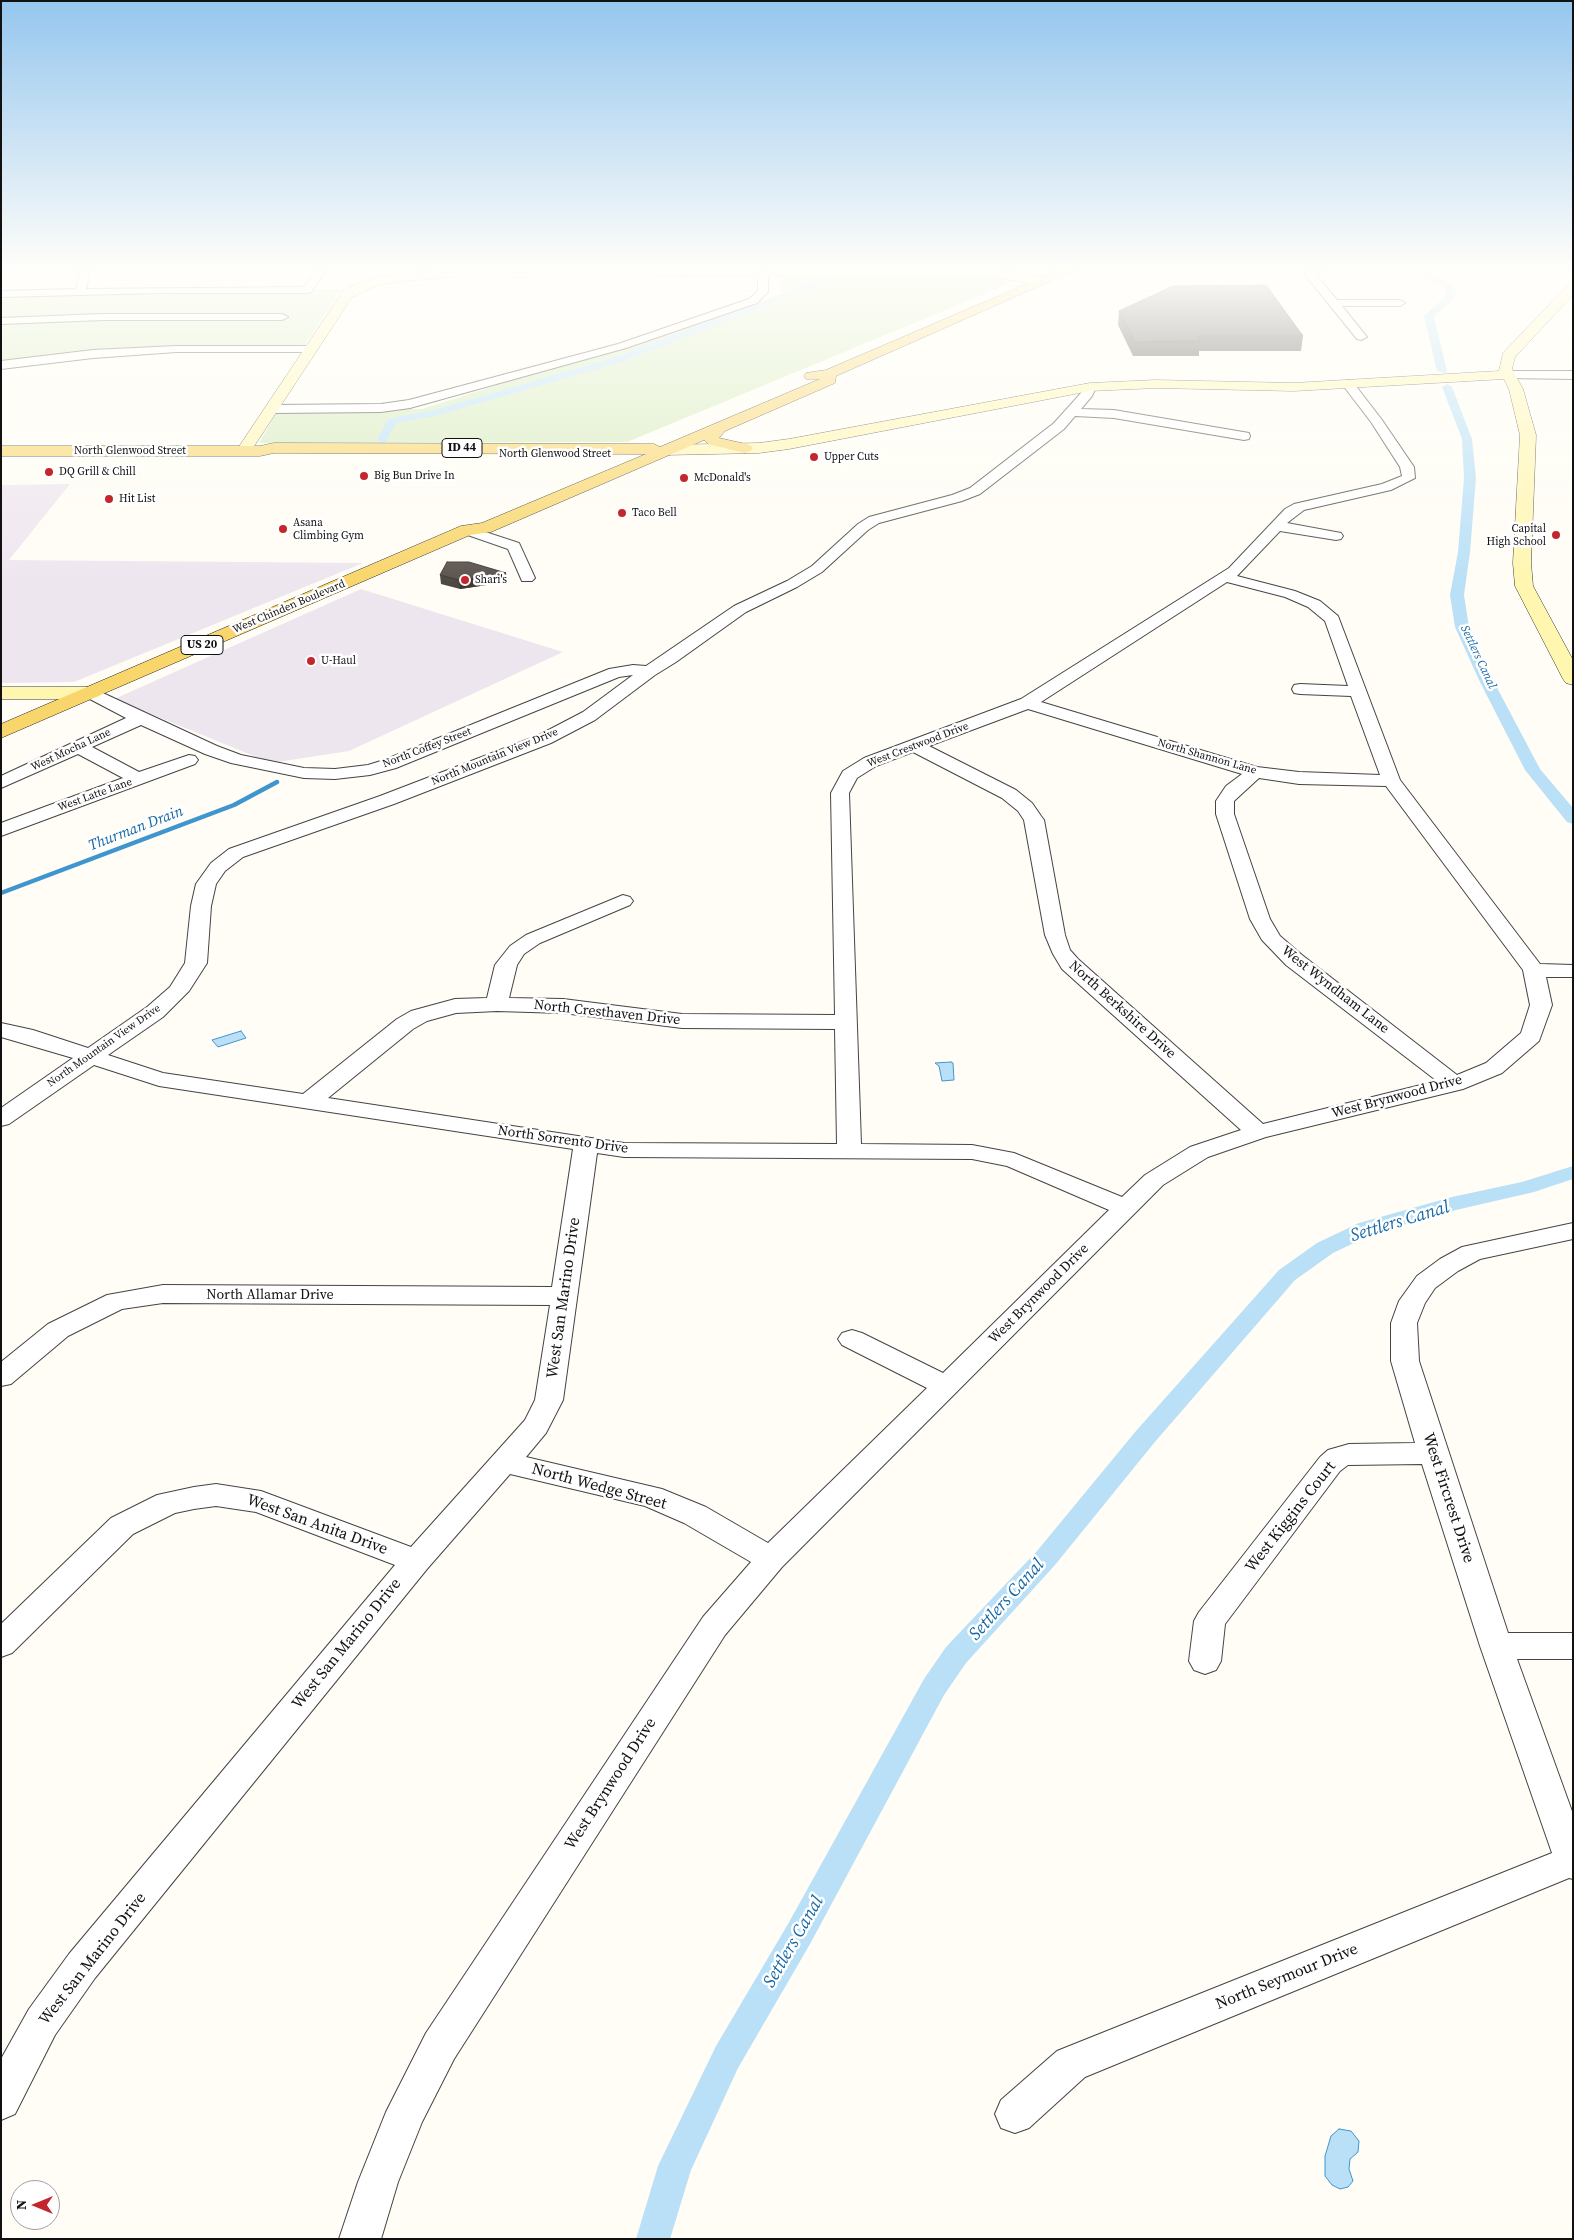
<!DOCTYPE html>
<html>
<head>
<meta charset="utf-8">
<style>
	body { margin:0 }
	#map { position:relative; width:1574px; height:2240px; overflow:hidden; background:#fffdf5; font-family:"Source Serif 4",serif }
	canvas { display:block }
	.frame { position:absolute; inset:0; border:2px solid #111; pointer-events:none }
	.north { position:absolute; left:10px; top:2180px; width:50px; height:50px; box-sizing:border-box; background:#fff; border:1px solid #a0a0a0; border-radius:50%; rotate:270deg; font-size:14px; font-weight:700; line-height:20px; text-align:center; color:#111 }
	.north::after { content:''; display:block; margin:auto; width:18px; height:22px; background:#c4262e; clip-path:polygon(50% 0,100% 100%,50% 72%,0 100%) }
</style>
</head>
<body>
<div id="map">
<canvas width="1574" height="2240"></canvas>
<div class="frame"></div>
<div class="north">N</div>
</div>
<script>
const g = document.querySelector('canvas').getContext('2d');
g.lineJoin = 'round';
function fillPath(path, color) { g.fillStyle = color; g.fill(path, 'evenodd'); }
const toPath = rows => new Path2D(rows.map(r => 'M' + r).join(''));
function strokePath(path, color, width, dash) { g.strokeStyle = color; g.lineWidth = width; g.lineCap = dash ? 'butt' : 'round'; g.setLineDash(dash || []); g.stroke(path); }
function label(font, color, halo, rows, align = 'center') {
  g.font = font + ' "Source Serif 4",serif'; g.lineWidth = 5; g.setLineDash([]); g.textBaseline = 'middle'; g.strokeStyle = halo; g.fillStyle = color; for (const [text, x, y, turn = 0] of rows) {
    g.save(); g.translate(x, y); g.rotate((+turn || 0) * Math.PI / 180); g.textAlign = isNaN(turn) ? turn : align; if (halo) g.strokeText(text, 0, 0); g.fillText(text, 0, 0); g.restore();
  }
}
const industrial = toPath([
	[70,484,9,560,363,563,74,682,1,683,1,485],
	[361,589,563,652,349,751,271,763,114,699]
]);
const green = toPath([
	[781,277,985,277,1013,282,627,442,259,443,278,410,422,409,781,295],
	[183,289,346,289,338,294,304,346,199,346,1,363,1,297]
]);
const water = toPath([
	[241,1031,246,1038,218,1047,212,1040,241,1031],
	[951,1062,953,1063,954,1080,942,1081,939,1066,935,1063,951,1062],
	[1339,2129,1351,2131,1359,2141,1358,2152,1350,2159,1349,2169,1353,2181,1348,2187,1340,2189,1332,2185,1325,2176,1325,2156,1331,2136,1339,2129]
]);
const stream = toPath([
	[1,893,234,805,277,782]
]);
const canal = toPath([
	[1409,271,1421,271,1446,281,1457,291,1453,299,1434,317,1447,371,1446,373,1437,371,1424,316,1446,296,1447,292,1440,285,1409,271],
	[836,273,840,276,839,278,621,362,439,415,396,423,386,442,382,443,377,440,388,419,434,410,613,358,836,273],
	[1447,384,1452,387,1472,439,1476,478,1470,552,1464,595,1469,627,1494,682,1540,769,1573,808,1573,824,1567,822,1525,770,1480,682,1455,627,1450,595,1458,552,1464,478,1462,439,1442,387,1447,384],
	[1573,1166,1573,1179,1534,1192,1456,1210,1375,1233,1333,1253,1295,1280,1154,1443,1055,1565,966,1663,944,1695,810,1944,738,2068,691,2170,670,2239,636,2239,658,2166,716,2046,788,1924,924,1679,946,1647,1037,1551,1136,1431,1279,1270,1317,1243,1359,1223,1452,1197,1522,1182,1573,1166]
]);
const street = toPath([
	[80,271,90,271,86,289,304,287,316,271,326,271,311,292,307,293,158,293,1,297,1,291,76,289,80,271],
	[758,271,768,272,768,292,757,303,626,348,410,408,381,412,272,413,266,409,272,405,381,404,409,400,618,344,749,299,758,291,758,271],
	[1308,271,1320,271,1316,275,1337,300,1400,300,1405,303,1400,306,1342,306,1367,337,1361,340,1357,339,1306,276,1305,274,1308,271],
	[103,314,282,314,288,317,282,320,103,320,1,324,1,318,103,314],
	[176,346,311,346,317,349,311,352,176,352,93,358,1,369,1,361,93,350,176,346],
	[1509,371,1573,371,1573,379,1505,378,1503,375,1505,372,1509,371],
	[1348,380,1352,381,1382,420,1414,467,1415,478,1391,490,1304,510,1287,523,1341,533,1343,536,1341,539,1336,540,1280,531,1237,576,1295,591,1320,601,1338,616,1400,780,1540,964,1573,965,1573,977,1546,977,1552,1005,1539,1041,1502,1073,1463,1089,1266,1137,1208,1157,1163,1185,782,1567,725,1635,454,2059,422,2122,398,2182,381,2239,339,2239,358,2182,386,2112,426,2033,703,1617,751,1562,684,1523,645,1506,510,1474,427,1569,95,1978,55,2035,15,2114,1,2120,1,2059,29,2009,69,1954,395,1565,256,1512,216,1506,194,1509,175,1513,133,1534,12,1653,1,1657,1,1624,111,1518,157,1495,194,1487,216,1484,261,1491,411,1547,525,1420,535,1400,550,1305,163,1303,122,1309,68,1336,11,1384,1,1386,1,1362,48,1324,107,1295,163,1285,552,1287,573,1149,159,1086,94,1065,9,1124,1,1126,1,1108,73,1058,1,1037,1,1023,33,1030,88,1048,147,1007,170,987,185,963,191,906,196,884,211,863,229,849,380,796,539,735,583,712,633,675,619,677,396,768,370,775,335,779,304,778,231,763,205,754,141,725,92,747,139,772,189,755,195,756,198,760,195,764,1,836,1,823,123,778,78,754,1,788,1,776,126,718,86,697,83,693,86,689,92,688,217,746,241,755,304,768,335,769,368,765,384,760,609,669,633,665,646,666,734,606,787,581,812,566,858,524,869,517,952,495,970,488,1054,423,1082,392,1086,384,1094,384,1096,387,1092,396,1081,409,1114,410,1249,433,1250,436,1249,439,1244,440,1114,418,1075,416,1064,429,980,494,962,501,879,523,868,530,822,572,797,587,746,612,676,662,655,675,595,720,551,743,394,804,243,857,225,871,216,884,211,906,207,963,189,991,163,1017,108,1055,163,1073,303,1094,397,1019,411,1011,455,999,487,998,495,965,510,946,526,935,623,895,630,897,633,901,630,905,540,943,524,954,517,965,509,998,563,999,682,1014,835,1015,831,793,843,771,864,758,1021,699,1229,568,1285,509,1294,504,1382,484,1402,476,1400,467,1371,422,1342,384,1348,380],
	[1227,582,1285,597,1308,607,1325,621,1348,686,1300,684,1294,685,1292,689,1294,693,1300,694,1351,696,1380,775,1299,772,1257,767,1041,702,1227,582],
	[1028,709,1242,774,1226,786,1216,801,1216,814,1250,919,1262,940,1286,965,1437,1081,1263,1124,1078,959,1070,950,1065,935,1044,820,1041,816,1032,803,1016,790,929,746,1028,709],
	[913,752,1002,798,1018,811,1024,820,1045,935,1053,954,1062,969,1241,1130,1190,1147,1145,1175,1122,1197,1014,1153,972,1145,861,1144,849,793,857,778,876,766,913,752],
	[1259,778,1299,784,1386,786,1523,970,1530,1005,1521,1033,1486,1063,1457,1075,1302,955,1280,936,1270,919,1234,814,1234,801,1259,778],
	[497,1011,563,1013,682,1028,835,1029,837,1144,624,1143,328,1098,413,1029,427,1021,456,1013,497,1011],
	[597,1153,624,1157,972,1159,1007,1166,1109,1210,943,1373,862,1333,852,1330,842,1333,838,1339,842,1345,927,1388,768,1543,706,1507,662,1489,526,1457,546,1433,563,1400,597,1153],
	[467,526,519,543,535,578,532,581,522,581,508,549,462,533,460,530,462,527,467,526],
	[1573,1223,1573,1239,1480,1259,1458,1271,1435,1288,1425,1303,1417,1323,1419,1361,1508,1633,1573,1633,1573,1659,1517,1659,1573,1814,1573,1879,1569,1878,1085,2077,1029,2128,1015,2133,1001,2128,995,2114,1001,2100,1057,2051,1552,1853,1480,1646,1422,1464,1348,1465,1340,1471,1225,1624,1221,1661,1216,1670,1205,1674,1194,1670,1189,1661,1194,1621,1199,1612,1320,1457,1328,1450,1349,1444,1415,1443,1391,1361,1391,1323,1399,1301,1417,1276,1440,1259,1462,1247,1573,1223]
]);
const secondary = toPath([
	[432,271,1003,271,1044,277,1050,281,1044,285,985,276,446,277,381,284,352,297,249,454,239,454,236,451,343,291,351,286,379,277,432,271],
	[1573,283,1573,295,1515,357,1512,369,1523,389,1536,435,1531,563,1533,586,1573,660,1573,685,1566,683,1563,679,1515,586,1513,563,1520,435,1509,389,1504,379,1294,391,1156,388,1090,391,789,449,759,453,665,455,657,450,665,445,759,443,789,439,1090,383,1156,380,1294,383,1499,371,1503,353,1569,284,1573,283],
	[1,687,92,687,99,689,102,693,99,697,92,699,1,699,1,687]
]);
const primary = toPath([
	[1057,271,1073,271,836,376,835,383,725,431,719,438,750,445,753,448,750,451,745,453,708,444,704,440,491,532,470,535,1,738,1,724,461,526,482,523,646,454,274,453,260,456,1,456,1,446,260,446,274,443,654,444,660,447,820,379,806,379,804,376,806,373,826,370,1057,271]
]);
const wall = toPath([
	[1119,311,1303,336,1301,351,1199,351,1199,356,1133,356,1118,325],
	[506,573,507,582,460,589,441,584,440,575]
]);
const shadedWall = toPath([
	[506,573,507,582,460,589,459,580]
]);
const building = toPath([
	[1266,285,1303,336,1197,336,1200,341,1135,342,1119,311,1173,286,1266,285],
	[447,562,469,562,506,573,459,580,440,575,447,562]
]);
const markers = [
	[814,457,5,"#c4262e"],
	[49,472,5,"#c4262e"],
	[364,476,5,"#c4262e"],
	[684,478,5,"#c4262e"],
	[109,499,5,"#c4262e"],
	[622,513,5,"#c4262e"],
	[283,529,5,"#c4262e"],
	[1556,535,5,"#c4262e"],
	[465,580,5,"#c4262e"],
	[311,661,5,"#c4262e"]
];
const farStreetnames = [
	["North Glenwood Street",130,451],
	["North Glenwood Street",555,454],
	["West Chinden Boulevard",289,607,-23],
	["West Crestwood Drive",918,745,-21],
	["North Coffey Street",427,748,-21],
	["West Mocha Lane",71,750,-25],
	["North Mountain View Drive",495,757,-22],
	["North Shannon Lane",1207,757,16],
	["West Latte Lane",95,795,-20],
	["North Mountain View Drive",104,1046,-35]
];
const farPoinames = [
	["Upper Cuts",824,457],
	["DQ Grill & Chill",59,472],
	["Big Bun Drive In",374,476],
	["McDonald's",694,478],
	["Hit List",119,499],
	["Taco Bell",632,513],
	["Asana",293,523],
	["Climbing Gym",293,536],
	["Capital",1546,529,"right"],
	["High School",1546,542,"right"],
	["Shari's",475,580],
	["U-Haul",321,661]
];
const shields = [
	[462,448,40],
	[202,645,42]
];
const shieldNames = [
	["ID 44",462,448],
	["US 20",202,645]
];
const farWaternames = [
	["Settlers Canal",1478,657,65]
];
const streetNames = [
	["West Wyndham Lane",1335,990,38],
	["North Berkshire Drive",1122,1010,42],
	["North Cresthaven Drive",607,1013,6],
	["West Brynwood Drive",1397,1097,-15],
	["North Sorrento Drive",563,1140,8],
	["West Brynwood Drive",1039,1294,-45],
	["North Allamar Drive",270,1295]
];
const waterNames = [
	["Thurman Drain",136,829,-21]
];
const nearStreetnames = [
	["West San Marino Drive",564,1298,-82],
	["North Wedge Street",599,1487,15],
	["West Fircrest Drive",1448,1498,72],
	["West Kiggins Court",1291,1517,-52],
	["West San Anita Drive",317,1525,20],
	["West San Marino Drive",347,1644,-51],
	["West Brynwood Drive",611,1784,-57],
	["West San Marino Drive",93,1959,-52],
	["North Seymour Drive",1287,1977,-22]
];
const nearWaternames = [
	["Settlers Canal",1400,1222,-17],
	["Settlers Canal",1007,1600,-48],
	["Settlers Canal",794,1942,-60]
];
fillPath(industrial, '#eee6ef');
fillPath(green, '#d5ebbd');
fillPath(water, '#b9e0f7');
strokePath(water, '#3f96cf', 1);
strokePath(stream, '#3f96cf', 4.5);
fillPath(canal, '#b9e0f7');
strokePath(street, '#444', 2);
strokePath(secondary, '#333', 1);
strokePath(primary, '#222', 1);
fillPath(street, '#fff');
fillPath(secondary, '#fff6b0');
fillPath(primary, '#f9d66b');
fillPath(wall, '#4d4742');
fillPath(shadedWall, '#3f3936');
fillPath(building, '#5a524d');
strokePath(building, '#3f3936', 1);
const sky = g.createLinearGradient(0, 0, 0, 585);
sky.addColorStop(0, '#95c6ee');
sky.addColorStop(0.46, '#fffefa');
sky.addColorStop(1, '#fffefa00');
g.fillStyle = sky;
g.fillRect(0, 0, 1574, 585);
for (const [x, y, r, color] of markers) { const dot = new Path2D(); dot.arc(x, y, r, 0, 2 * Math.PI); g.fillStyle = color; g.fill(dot); strokePath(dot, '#fff', 2); }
label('11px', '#111', '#fff', farStreetnames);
label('11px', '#111', '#fff', farPoinames, 'left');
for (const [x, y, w] of shields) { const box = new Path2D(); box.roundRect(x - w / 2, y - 9.5, w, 19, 4); g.fillStyle = '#fff'; g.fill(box); strokePath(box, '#111', 1); }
label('bold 12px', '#111', null, shieldNames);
label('italic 12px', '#1768a6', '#fff', farWaternames);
label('14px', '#111', '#fff', streetNames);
label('italic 15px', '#1768a6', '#fff', waterNames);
label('16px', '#111', '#fff', nearStreetnames);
label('italic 18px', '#1768a6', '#fff', nearWaternames);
</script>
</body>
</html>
